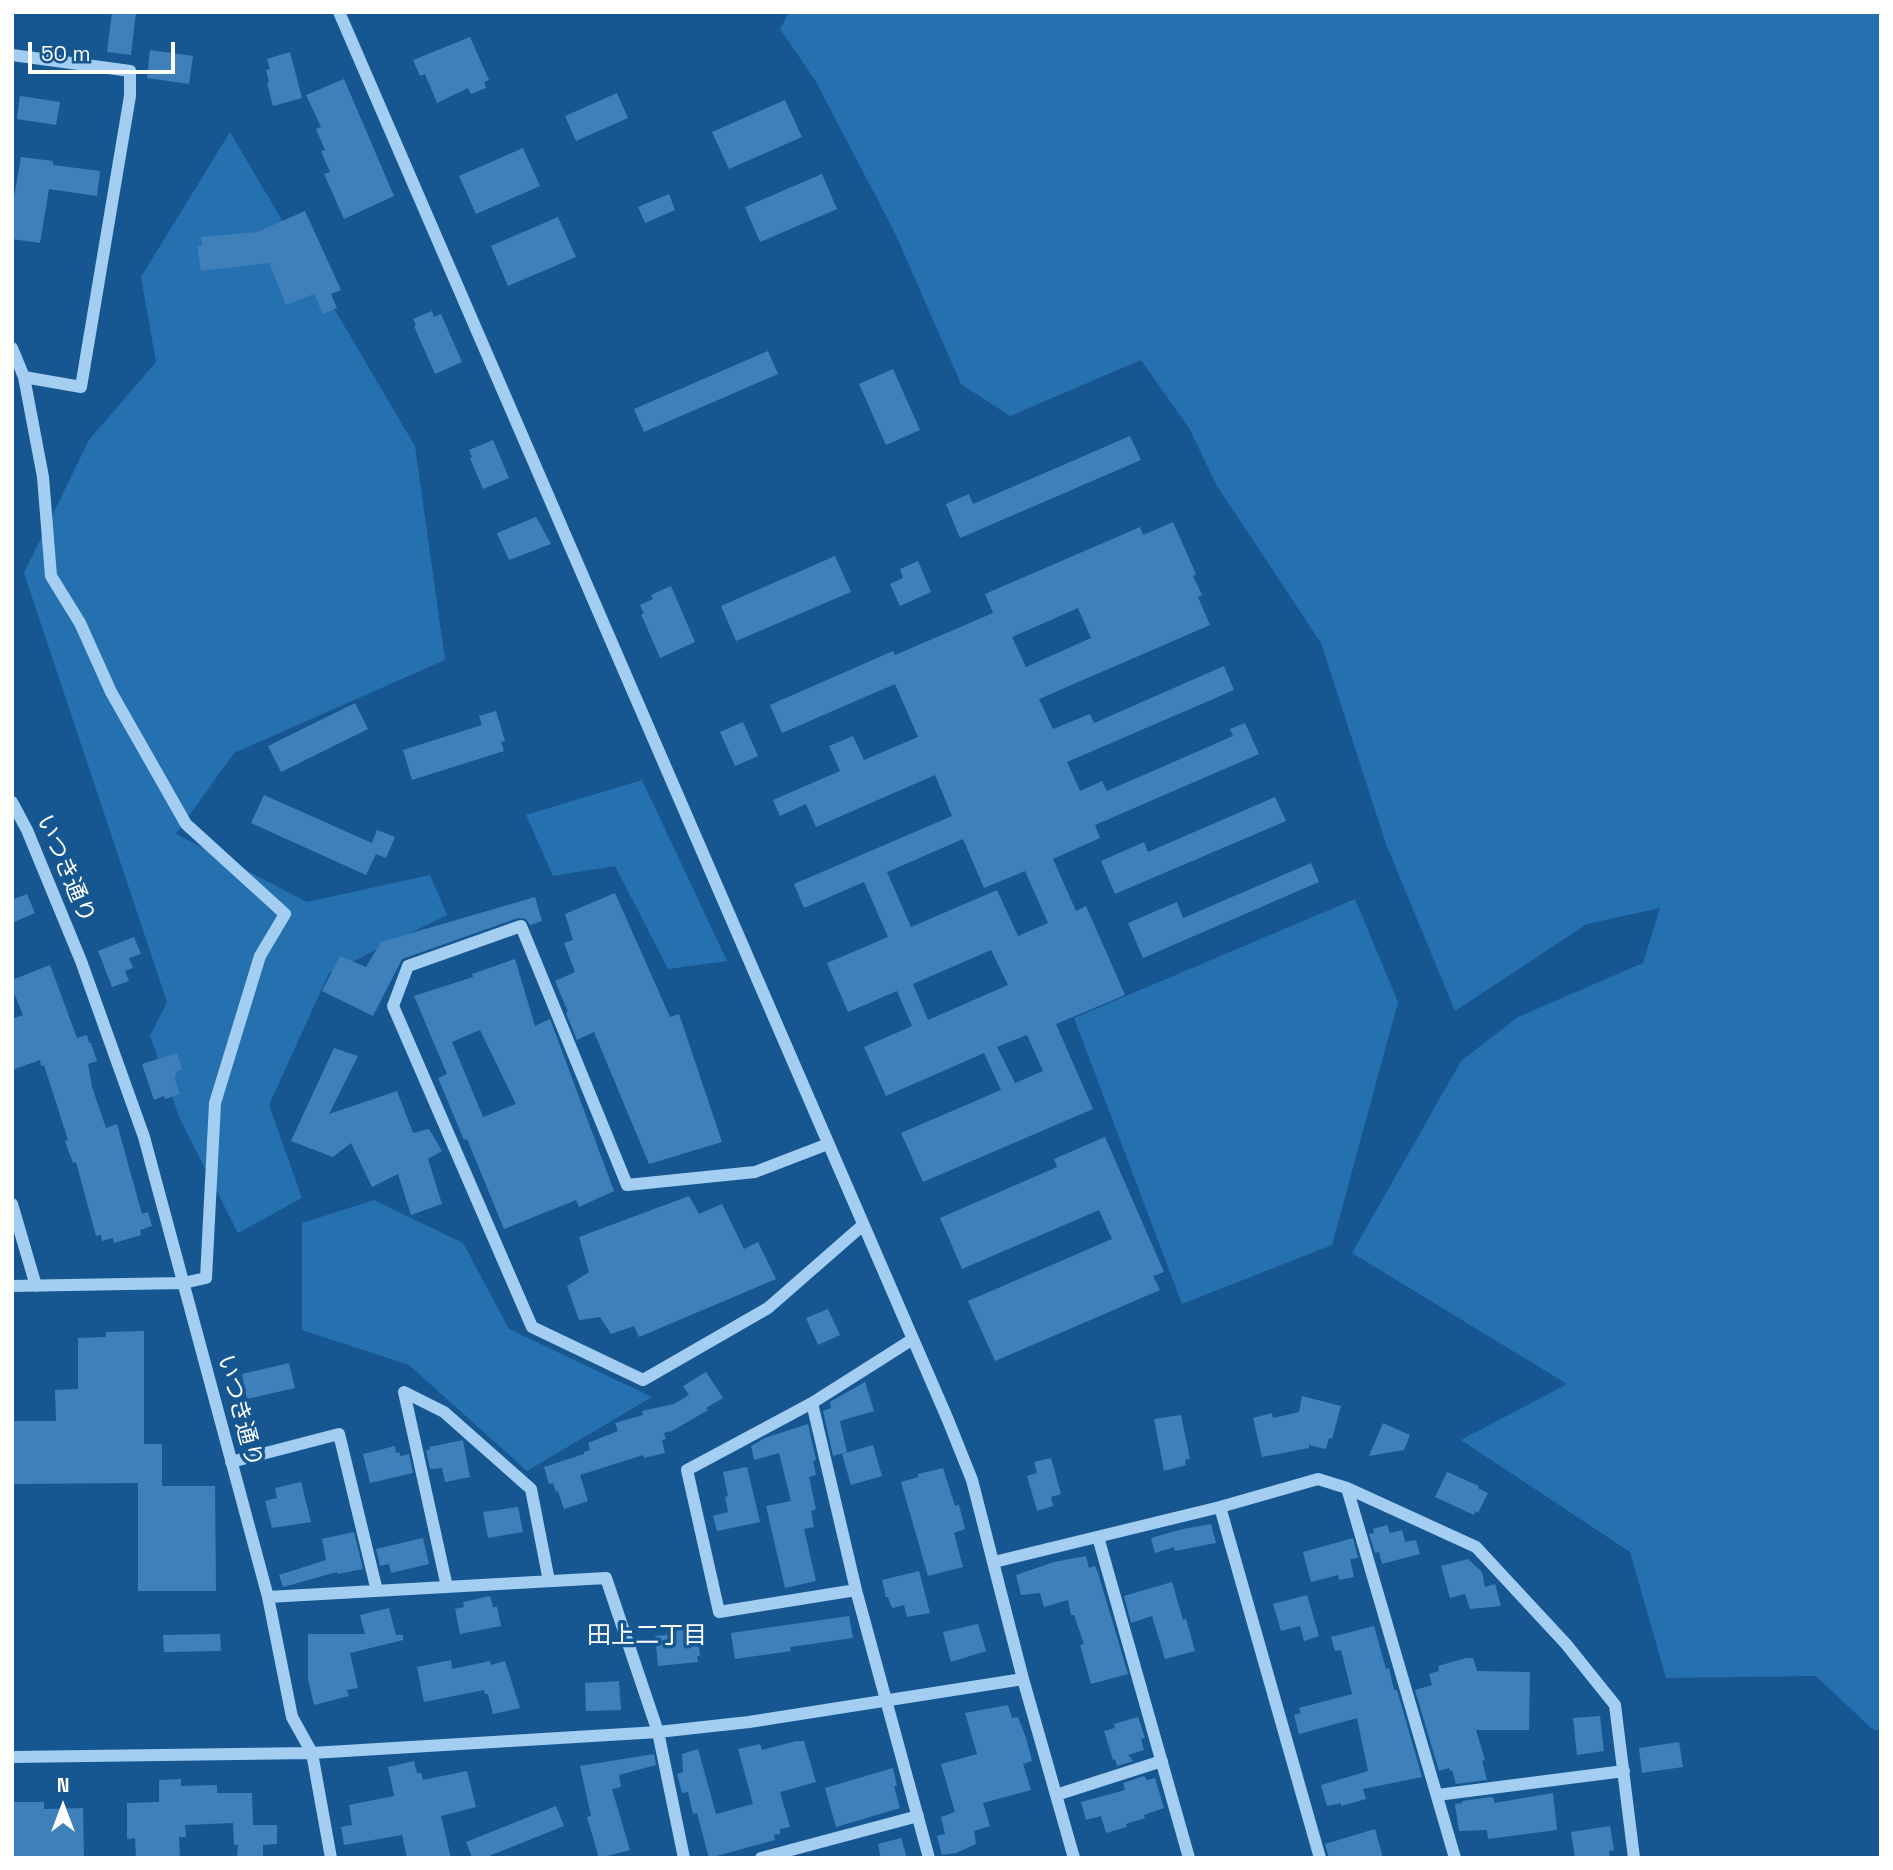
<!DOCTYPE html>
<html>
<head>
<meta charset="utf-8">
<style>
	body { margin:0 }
	#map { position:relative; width:1893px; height:1870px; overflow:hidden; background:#165792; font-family:"Space Grotesk",sans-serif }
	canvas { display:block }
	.frame { position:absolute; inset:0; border:14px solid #fff; pointer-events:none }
	.north { position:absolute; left:28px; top:1772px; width:70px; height:70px; -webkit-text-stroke:5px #165792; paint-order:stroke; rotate:0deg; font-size:19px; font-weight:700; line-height:28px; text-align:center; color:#fff }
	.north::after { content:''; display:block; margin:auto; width:24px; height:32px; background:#fff; clip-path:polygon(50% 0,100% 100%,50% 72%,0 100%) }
	.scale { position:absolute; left:28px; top:42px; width:147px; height:32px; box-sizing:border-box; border:4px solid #fff; border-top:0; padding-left:9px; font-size:21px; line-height:24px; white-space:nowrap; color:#fff; -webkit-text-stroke:5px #165792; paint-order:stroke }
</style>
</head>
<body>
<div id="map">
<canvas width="1893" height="1870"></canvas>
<div class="frame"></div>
<div class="north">N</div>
<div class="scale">50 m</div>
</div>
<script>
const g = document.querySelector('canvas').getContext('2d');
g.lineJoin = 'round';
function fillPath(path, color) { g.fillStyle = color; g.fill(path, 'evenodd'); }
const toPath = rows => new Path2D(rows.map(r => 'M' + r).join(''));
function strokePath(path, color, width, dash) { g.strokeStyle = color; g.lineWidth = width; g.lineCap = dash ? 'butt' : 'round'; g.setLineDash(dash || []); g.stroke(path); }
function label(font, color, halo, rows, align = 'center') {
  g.font = font + ' "Space Grotesk","Noto Sans JP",sans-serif'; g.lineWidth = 7; g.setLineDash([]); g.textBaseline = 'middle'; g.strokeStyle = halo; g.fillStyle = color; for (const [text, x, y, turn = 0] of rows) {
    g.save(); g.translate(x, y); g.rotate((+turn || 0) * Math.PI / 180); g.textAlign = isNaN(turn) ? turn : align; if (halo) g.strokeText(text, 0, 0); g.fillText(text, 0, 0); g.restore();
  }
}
const green = toPath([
	[789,12,1881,12,1881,1732,1871,1728,1816,1676,1666,1678,1630,1552,1461,1440,1567,1384,1352,1253,1461,1061,1518,1017,1643,963,1660,908,1587,924,1455,1011,1386,844,1321,643,1217,486,1189,428,1141,360,1010,416,961,384,895,233,815,80,780,29],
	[230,132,415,446,445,660,234,753,176,834,307,902,430,875,447,915,329,973,269,1105,302,1198,238,1233,180,1119,150,1036,167,1002,24,573,89,440,156,362,141,277],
	[642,780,727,961,668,969,615,866,553,876,526,815],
	[1355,899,1398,1002,1332,1245,1182,1304,1074,1018],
	[374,1200,463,1243,509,1329,652,1397,527,1471,409,1365,302,1330,302,1223]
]);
const building = toPath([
	[112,12,136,12,131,55,107,52],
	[470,37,489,80,484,82,486,88,471,94,468,88,437,103,425,74,420,76,413,60],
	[150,50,193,56,189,84,147,78],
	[290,52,302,98,273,106,267,83,269,82,266,70,270,69,267,59],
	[344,79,394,196,344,219,324,174,330,172,321,151,325,150,316,129,321,127,306,95],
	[617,93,628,118,576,141,565,116],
	[20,96,60,102,56,125,17,119],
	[785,100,802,137,729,169,712,132],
	[523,148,540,186,476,214,459,176],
	[21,157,53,161,53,165,100,171,97,196,49,189,40,243,12,239,12,209],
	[822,174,837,209,760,242,745,207],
	[669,194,675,210,645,223,638,207],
	[305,211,341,290,331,294,337,308,323,314,314,294,286,305,269,263,201,271,197,246,202,246,201,237,257,232],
	[558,217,576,257,508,286,491,246],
	[432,311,434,317,441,314,462,362,435,374,414,326,416,325,413,319],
	[768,351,778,374,644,432,634,409],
	[893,369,920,430,886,445,859,384],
	[1130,436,1141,460,960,538,946,504,969,494,973,504],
	[493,440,509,478,483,489,470,458,472,457,469,450],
	[536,517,551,544,509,560,497,533],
	[1173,522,1196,574,1193,576,1202,595,1198,597,1210,625,1039,699,1053,729,1090,714,1094,723,1224,666,1234,690,1067,762,1080,791,1102,781,1107,791,1233,736,1230,729,1245,723,1259,754,1095,825,1100,838,1053,859,1076,911,1086,906,1125,995,1056,1024,1093,1109,923,1182,901,1133,1001,1090,984,1053,886,1096,864,1047,912,1026,897,991,848,1012,827,963,888,937,864,882,804,908,794,884,952,816,935,775,816,827,806,804,780,816,773,800,840,771,829,746,853,736,864,760,918,737,895,684,782,733,770,705,893,651,895,655,993,613,985,594,1140,527,1143,535],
	[1078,608,1091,638,1026,667,1012,637],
	[963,839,984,888,1025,871,1048,923,1018,936,997,890,911,927,887,872],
	[991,950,1008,985,928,1020,913,984],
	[1027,1035,1043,1071,1015,1083,997,1047],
	[835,556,851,592,736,641,721,606],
	[918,561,931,592,900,606,890,584,903,578,900,569],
	[671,586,695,642,660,658,641,614,644,614,640,605,653,599,651,595],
	[355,703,368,729,281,772,268,746],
	[496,711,505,741,501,742,504,751,412,780,403,750,482,725,479,716],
	[743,722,758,756,735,766,720,732],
	[264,795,372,843,377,830,395,837,386,858,376,854,366,875,251,823],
	[1275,797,1286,821,1115,894,1101,861,1144,842,1148,852],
	[1311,863,1319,882,1143,958,1128,923,1177,902,1183,918],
	[615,893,670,1017,679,1014,722,1142,649,1164,594,1032,577,1040,566,1013,568,1012,555,981,575,972,564,943,573,940,565,914],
	[27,894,35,913,12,923,12,900],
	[535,897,542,921,530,925,526,919,518,918,402,959,373,1016,322,991,340,956,366,967,381,942],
	[134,937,141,954,129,958,133,968,125,971,129,981,112,987,98,951],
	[515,959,535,1026,550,1019,614,1191,579,1207,576,1200,504,1229,467,1139,464,1140,438,1078,447,1074,414,996,473,977,472,974],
	[480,1030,516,1104,483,1117,452,1042],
	[50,965,77,1038,87,1035,89,1043,91,1043,97,1061,88,1064,92,1087,106,1128,117,1124,142,1214,148,1212,152,1226,140,1230,141,1235,114,1243,113,1238,102,1241,101,1235,96,1236,76,1162,73,1163,65,1141,68,1140,44,1065,41,1066,40,1060,12,1070,12,1019,23,1015,12,988,12,980],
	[334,1048,358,1056,329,1114,397,1091,413,1133,429,1129,442,1151,428,1159,442,1204,411,1215,398,1174,372,1187,351,1143,333,1157,291,1141],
	[177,1053,182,1069,175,1072,177,1076,174,1077,180,1094,165,1099,164,1096,154,1100,142,1064],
	[1105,1137,1164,1272,1153,1276,1160,1290,995,1361,968,1301,1112,1239,1099,1210,962,1269,940,1218,1057,1167,1054,1159],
	[689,1196,699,1214,722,1204,744,1249,758,1242,776,1279,639,1337,634,1326,611,1334,600,1317,579,1320,567,1286,589,1272,579,1237],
	[828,1309,840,1335,818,1345,806,1318],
	[144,1331,144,1444,162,1444,162,1486,215,1486,216,1591,138,1591,138,1483,12,1484,12,1421,56,1421,55,1390,78,1389,78,1338,106,1337,106,1332],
	[289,1363,295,1388,247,1399,242,1374],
	[706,1372,723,1398,706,1408,708,1410,672,1431,664,1433,666,1439,662,1440,665,1453,644,1458,643,1455,580,1475,588,1501,564,1509,558,1491,556,1492,553,1483,549,1484,544,1467,584,1454,584,1452,590,1450,588,1443,618,1431,615,1423,643,1415,642,1411,674,1404,689,1395,683,1386],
	[865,1382,874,1411,840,1421,847,1452,833,1456,823,1411,831,1408,830,1402],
	[1302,1396,1341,1406,1332,1439,1329,1438,1326,1449,1309,1445,1309,1448,1262,1457,1253,1418,1272,1413,1273,1418,1299,1412],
	[1181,1415,1190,1459,1185,1460,1186,1465,1164,1471,1154,1419],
	[1383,1423,1410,1435,1404,1450,1369,1456],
	[808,1424,816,1460,813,1461,816,1475,809,1477,816,1509,811,1511,814,1527,804,1529,816,1581,785,1588,766,1506,791,1501,779,1453,754,1460,751,1446,765,1438],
	[463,1440,470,1477,445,1482,442,1468,430,1469,426,1450,430,1450,429,1447],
	[873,1445,882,1476,851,1485,842,1454],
	[395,1446,396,1453,400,1452,400,1456,409,1454,413,1473,370,1483,363,1454],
	[1051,1458,1061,1494,1051,1497,1053,1506,1037,1511,1027,1476,1037,1473,1034,1462],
	[747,1467,760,1522,717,1531,713,1516,728,1512,725,1497,728,1496,723,1472],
	[943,1468,955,1506,959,1505,965,1529,954,1533,963,1567,928,1576,901,1482,918,1477,918,1474],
	[1447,1472,1479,1486,1478,1488,1488,1493,1478,1513,1475,1511,1474,1515,1435,1497],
	[301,1482,311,1522,272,1528,265,1501,277,1498,275,1488],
	[518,1507,523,1532,488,1538,483,1512],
	[1211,1524,1216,1543,1175,1551,1174,1547,1155,1553,1151,1538,1183,1529],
	[1387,1525,1390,1533,1402,1530,1405,1542,1416,1540,1420,1554,1382,1564,1379,1552,1375,1553,1369,1534,1374,1533,1373,1529],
	[354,1532,363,1569,337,1574,337,1572,283,1587,279,1575,326,1560,322,1539],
	[423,1538,429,1564,391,1573,389,1564,380,1566,376,1549],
	[1353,1538,1358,1558,1350,1559,1354,1577,1339,1580,1338,1575,1311,1582,1303,1552],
	[1086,1556,1089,1568,1095,1566,1098,1573,1128,1674,1091,1684,1080,1645,1084,1644,1074,1615,1071,1615,1068,1600,1044,1607,1040,1593,1021,1595,1016,1575,1054,1562],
	[1468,1559,1482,1572,1485,1587,1495,1584,1501,1606,1470,1609,1465,1594,1450,1598,1441,1566],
	[919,1571,930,1613,907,1617,904,1605,893,1608,891,1606,888,1597,886,1597,882,1580],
	[1172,1582,1183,1620,1186,1619,1195,1651,1165,1659,1152,1616,1131,1623,1124,1596],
	[1307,1595,1319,1636,1304,1641,1300,1626,1281,1631,1273,1604],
	[490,1596,493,1607,497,1607,501,1626,460,1634,455,1609,464,1607,463,1602],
	[389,1608,396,1635,403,1635,403,1640,350,1653,358,1688,347,1690,349,1696,314,1705,308,1679,308,1634,365,1634,360,1615],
	[849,1616,853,1638,790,1647,791,1651,735,1659,731,1633],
	[978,1624,986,1651,951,1662,943,1632],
	[691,1625,691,1635,698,1637,700,1656,697,1656,698,1662,658,1666,655,1636,675,1634,674,1627],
	[1374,1626,1386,1669,1389,1668,1394,1690,1397,1690,1422,1777,1363,1789,1366,1799,1341,1806,1341,1803,1327,1806,1321,1785,1368,1771,1357,1718,1299,1734,1294,1715,1301,1713,1299,1708,1352,1694,1341,1650,1335,1651,1331,1637],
	[220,1634,221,1651,164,1652,163,1635],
	[1466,1658,1473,1658,1477,1671,1530,1672,1529,1730,1476,1730,1485,1760,1482,1761,1487,1780,1456,1784,1452,1770,1450,1771,1449,1768,1439,1771,1415,1690,1432,1685,1429,1674,1439,1671,1438,1666],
	[451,1660,452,1669,490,1661,491,1665,505,1661,520,1708,493,1714,488,1694,485,1694,484,1690,424,1702,417,1667],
	[619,1681,621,1710,586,1711,585,1683],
	[1008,1705,1012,1718,1018,1717,1026,1738,1032,1761,1023,1764,1031,1790,983,1803,990,1826,974,1831,976,1844,956,1853,942,1855,937,1836,945,1834,941,1817,955,1812,941,1764,977,1754,965,1713],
	[1600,1716,1604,1751,1577,1755,1573,1718],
	[1138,1717,1145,1738,1141,1739,1144,1750,1128,1755,1133,1761,1117,1766,1115,1759,1113,1760,1104,1731,1115,1728,1114,1724],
	[796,1741,804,1741,816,1782,780,1792,790,1827,780,1829,780,1834,774,1835,775,1840,709,1858,697,1813,693,1814,688,1792,682,1793,677,1774,683,1772,682,1754,698,1749,716,1814,753,1804,738,1749,760,1744,762,1750],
	[1679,1742,1683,1767,1642,1773,1639,1748],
	[654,1754,656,1765,619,1775,621,1787,612,1789,630,1850,599,1858,587,1817,591,1816,580,1766],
	[414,1761,417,1773,421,1773,423,1780,467,1771,476,1807,441,1816,451,1858,407,1858,402,1835,344,1845,341,1827,352,1825,349,1805,394,1796,388,1767],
	[893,1768,897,1786,894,1786,900,1808,836,1827,825,1788],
	[1144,1776,1147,1780,1155,1778,1164,1808,1144,1815,1145,1818,1126,1824,1127,1827,1106,1833,1101,1816,1086,1820,1081,1802,1125,1790,1123,1783],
	[181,1779,181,1786,217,1785,217,1793,252,1793,253,1825,277,1825,277,1844,263,1845,263,1858,237,1858,238,1845,234,1845,233,1823,185,1825,186,1837,179,1837,180,1858,136,1858,135,1838,127,1839,127,1803,159,1802,159,1780],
	[1553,1793,1557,1830,1488,1839,1487,1830,1459,1831,1455,1804,1462,1803,1462,1801,1491,1797,1494,1798,1494,1803],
	[12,1802,44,1802,44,1809,83,1808,84,1858,12,1858],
	[556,1806,564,1826,484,1858,472,1858,466,1842],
	[1610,1826,1614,1850,1609,1851,1610,1858,1575,1858,1571,1832],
	[1375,1829,1383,1858,1329,1858,1325,1844],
	[901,1838,907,1858,881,1858,878,1844]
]);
const minor = toPath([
	[339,12,948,1420,972,1480,1023,1679,1074,1858],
	[12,55,130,71,130,96,81,387,24,377],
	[12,348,24,377,43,477,51,576,80,623,111,692,186,824,285,914,260,956,215,1103,206,1278,183,1283,12,1286],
	[12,802,27,830,81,961,144,1137,268,1597,292,1717,312,1753,331,1858],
	[828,1144,755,1172,627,1185,521,926,408,966,393,1006,532,1327,643,1380,768,1308,863,1225],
	[12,1204,36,1286],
	[812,1403,856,1590,929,1858],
	[231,1462,339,1434,377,1591],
	[1347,1488,1455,1858],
	[1220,1507,1320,1858],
	[1098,1537,1189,1858],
	[994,1562,1220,1507,1318,1479,1347,1488,1476,1547,1566,1644,1615,1705,1634,1858],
	[447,1587,404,1392,444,1412,531,1489,549,1581],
	[856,1590,719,1612,687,1470,812,1403,913,1339],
	[268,1597,606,1578,658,1732,684,1858],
	[12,1757,312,1753,658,1732,749,1722,1023,1679],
	[1056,1795,1162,1761],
	[1437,1795,1624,1771],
	[761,1858,918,1816]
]);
const streetNames = [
	["いつき通り",65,869,67],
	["いつき通り",239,1411,75]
];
const neighbourhoodNames = [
	["田上二丁目",647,1636]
];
fillPath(green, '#2570af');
fillPath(building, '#3e81ba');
strokePath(minor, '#a4cef1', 12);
label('23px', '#fff', '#165792', streetNames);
label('24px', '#fff', '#165792', neighbourhoodNames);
</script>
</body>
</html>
